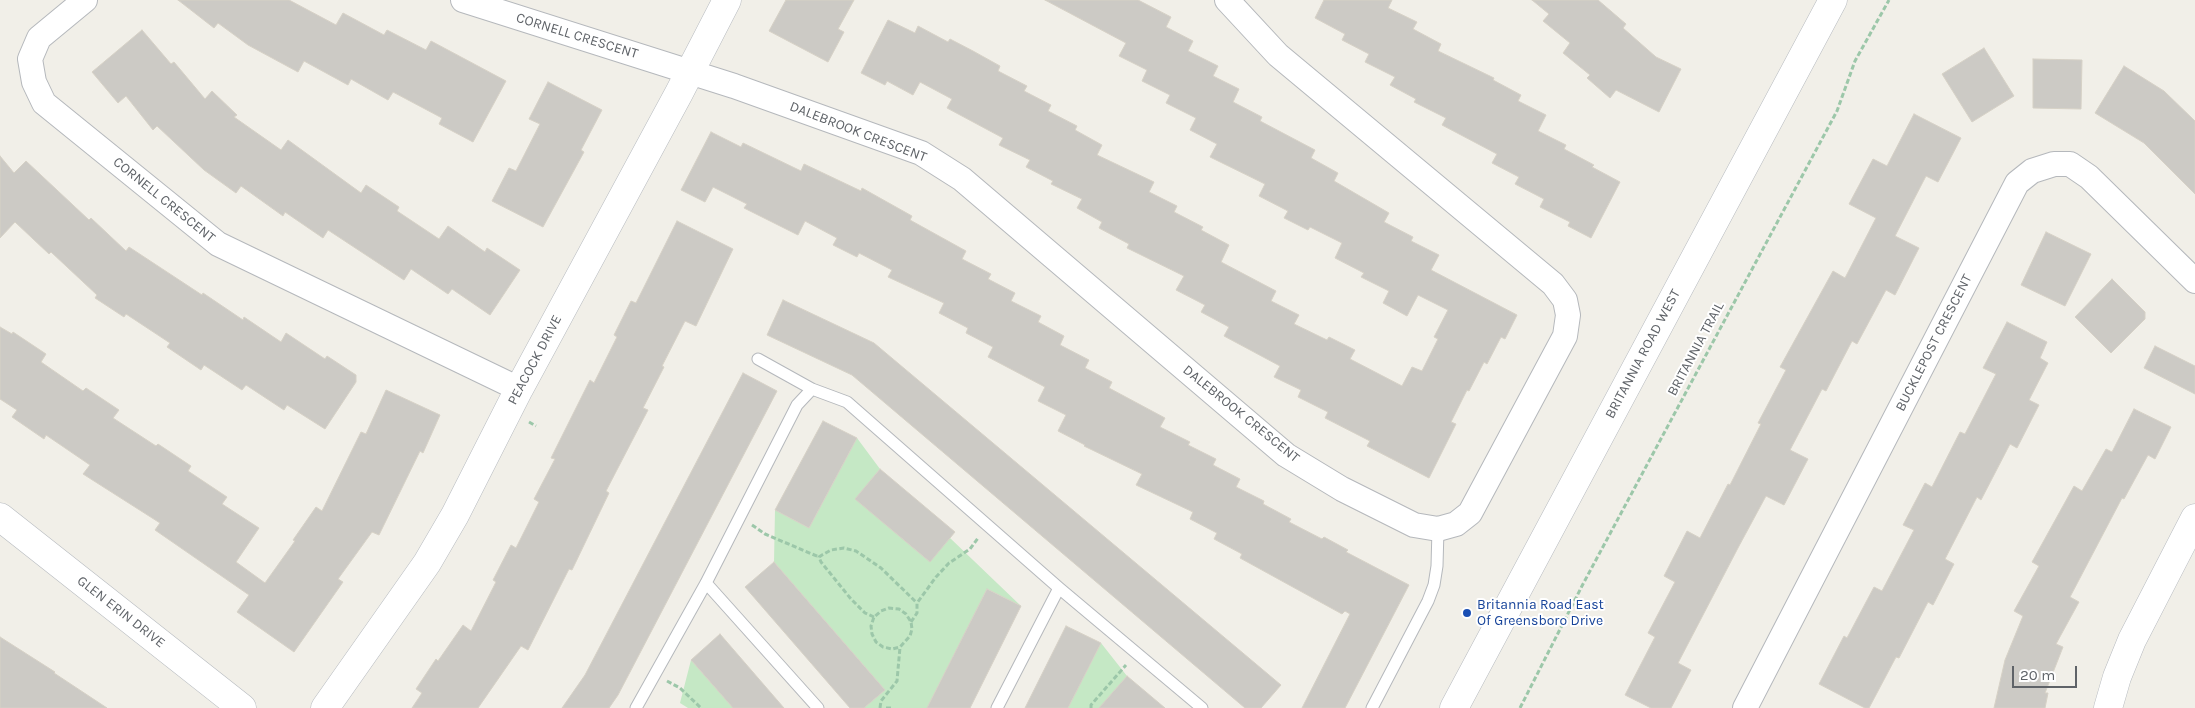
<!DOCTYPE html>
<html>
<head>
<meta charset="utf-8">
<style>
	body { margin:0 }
	#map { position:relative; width:2195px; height:708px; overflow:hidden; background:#f1efe8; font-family:Karla,sans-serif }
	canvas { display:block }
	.scale { position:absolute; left:2012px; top:666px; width:65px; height:22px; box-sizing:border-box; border:2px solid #5f6368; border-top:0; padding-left:6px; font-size:15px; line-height:18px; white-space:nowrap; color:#5f6368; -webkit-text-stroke:4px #fff; paint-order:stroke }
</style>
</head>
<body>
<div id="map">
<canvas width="2195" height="708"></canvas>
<div class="scale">20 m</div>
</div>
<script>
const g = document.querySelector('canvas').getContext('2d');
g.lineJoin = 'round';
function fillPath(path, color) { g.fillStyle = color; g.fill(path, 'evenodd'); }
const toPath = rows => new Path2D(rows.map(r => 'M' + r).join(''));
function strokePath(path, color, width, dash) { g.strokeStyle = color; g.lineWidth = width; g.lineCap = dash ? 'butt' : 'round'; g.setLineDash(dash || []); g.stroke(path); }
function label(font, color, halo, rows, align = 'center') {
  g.font = font + ' Karla,sans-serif'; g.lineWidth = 4; g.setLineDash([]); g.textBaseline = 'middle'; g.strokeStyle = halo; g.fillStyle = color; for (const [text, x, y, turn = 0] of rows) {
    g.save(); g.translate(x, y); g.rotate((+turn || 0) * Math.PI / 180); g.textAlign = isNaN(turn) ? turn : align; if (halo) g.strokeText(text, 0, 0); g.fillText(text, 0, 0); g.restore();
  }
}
const green = toPath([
	[857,438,880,469,856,499,929,561,950,538,1021,606,987,589,927,708,864,708,885,690,774,562,775,510,809,528],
	[1101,643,1127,676,1102,705,1105,708,1068,708],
	[691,660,733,708,688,708,680,703]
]);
const building = toPath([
	[178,0,289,0,336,25,343,13,384,35,387,30,426,50,431,41,506,81,473,142,439,124,442,118,393,92,388,100,351,79,348,85,304,61,298,72,248,45,218,23,214,28,178,0],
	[786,0,854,0,838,29,844,32,828,62,769,31,786,0],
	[1045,0,1138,0,1171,17,1166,27,1193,41,1188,51,1218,66,1213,76,1239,89,1233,102,1262,117,1260,121,1315,150,1311,158,1338,173,1334,181,1389,213,1384,222,1413,237,1411,241,1439,255,1431,270,1517,315,1505,339,1501,337,1487,364,1484,362,1469,391,1467,390,1451,422,1456,424,1429,478,1367,446,1370,441,1325,418,1328,412,1298,397,1301,390,1274,377,1280,366,1224,336,1229,327,1201,312,1205,305,1176,290,1184,276,1127,248,1129,244,1099,228,1102,222,1077,208,1082,199,1051,184,1053,181,1026,167,1030,160,999,145,1003,138,947,108,952,99,920,82,913,95,887,81,885,85,861,73,888,20,915,33,918,26,948,42,950,39,973,51,1000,66,998,71,1027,86,1024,91,1051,105,1048,111,1077,126,1075,130,1102,145,1097,155,1154,182,1149,192,1177,206,1174,212,1203,227,1201,230,1229,245,1221,262,1276,291,1271,301,1299,315,1294,324,1327,340,1329,337,1355,350,1350,359,1402,386,1412,367,1422,371,1438,339,1434,337,1448,310,1418,295,1407,316,1383,303,1389,291,1361,277,1364,273,1335,258,1342,243,1310,227,1308,230,1284,218,1288,211,1259,196,1265,184,1210,157,1217,144,1190,130,1196,118,1166,103,1170,95,1142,81,1147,70,1119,56,1126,43,1045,0],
	[1324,0,1392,0,1388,8,1417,22,1413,29,1441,44,1438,51,1494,78,1493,80,1521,95,1518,101,1546,115,1538,131,1566,145,1564,149,1594,165,1592,167,1620,182,1591,238,1568,226,1570,222,1540,207,1544,199,1515,184,1519,177,1492,163,1497,154,1442,125,1446,118,1414,102,1416,99,1390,85,1395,77,1365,62,1369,54,1342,40,1345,34,1315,18,1324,0],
	[1532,0,1598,0,1626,24,1623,28,1656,57,1681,69,1659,112,1616,90,1610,98,1587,78,1590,75,1563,53,1570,43,1543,21,1549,14,1532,0],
	[142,30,171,64,174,62,205,99,212,91,237,115,234,117,281,150,288,140,361,193,366,185,399,207,397,211,439,239,448,226,485,252,487,248,520,270,490,315,452,289,448,294,411,269,404,280,328,230,323,238,285,212,283,216,241,186,236,193,204,170,157,126,153,130,126,96,118,103,92,72,142,30],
	[1984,48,2014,96,1972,122,1942,74,1984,48],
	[2033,59,2082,60,2081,109,2033,108,2033,59],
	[2124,66,2164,91,2195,121,2195,194,2144,143,2095,113,2124,66],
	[548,82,602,110,581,150,584,152,543,227,492,201,509,168,516,171,540,124,529,119,548,82],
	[1914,114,1961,138,1938,182,1926,176,1895,236,1919,248,1895,295,1886,290,1857,344,1852,341,1826,391,1822,389,1790,450,1808,459,1784,505,1766,496,1739,546,1678,663,1691,670,1671,708,1651,708,1625,695,1655,637,1648,633,1675,582,1664,576,1687,531,1700,538,1728,484,1730,485,1761,424,1758,423,1786,370,1780,367,1833,271,1845,278,1876,218,1849,204,1873,159,1887,166,1914,114],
	[711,132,741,147,743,143,801,171,804,164,861,191,862,188,912,216,910,220,966,251,962,259,991,274,988,279,1015,293,1011,301,1041,316,1038,322,1064,336,1060,345,1089,360,1085,368,1112,382,1109,388,1165,418,1160,427,1190,442,1188,445,1216,459,1213,465,1240,479,1236,487,1264,501,1263,504,1291,519,1289,522,1322,539,1324,537,1348,550,1346,552,1409,585,1345,708,1302,708,1350,614,1345,611,1342,614,1240,558,1242,554,1214,539,1217,533,1190,519,1193,512,1136,485,1142,474,1084,446,1085,445,1058,431,1066,415,1038,401,1045,387,988,357,993,347,966,333,968,328,939,313,944,303,888,277,892,270,859,253,857,257,833,245,837,238,805,221,798,235,744,208,747,204,713,187,705,202,681,190,711,132],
	[0,156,14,173,26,161,89,220,91,218,126,251,129,247,202,295,203,293,243,320,244,317,281,342,286,333,325,359,327,356,356,375,356,382,325,429,287,405,284,410,246,385,242,390,204,365,201,370,167,347,170,343,126,314,124,317,95,298,97,295,51,252,49,254,15,222,0,238,0,156],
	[677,221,733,249,696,326,685,321,662,366,664,367,643,408,648,410,606,491,609,493,572,570,569,569,528,650,521,646,478,708,412,708,422,693,416,689,436,659,438,661,463,625,471,631,496,582,493,580,511,545,516,548,539,502,534,499,555,459,551,458,590,380,594,383,617,337,614,335,631,301,636,303,677,221],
	[2046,232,2091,254,2065,306,2021,285,2046,232],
	[2112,279,2145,312,2145,319,2111,353,2075,317,2112,279],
	[783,300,874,343,1281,685,1261,708,1245,708,852,375,767,335,783,300],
	[2007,322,2047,342,2040,358,2048,363,2029,400,2039,405,2017,448,2010,444,1981,500,1977,497,1945,559,1954,564,1933,605,1928,602,1899,658,1896,657,1869,708,1865,708,1819,684,1844,636,1847,638,1874,587,1882,591,1914,530,1903,525,1925,483,1932,487,1960,432,1965,434,1996,374,1983,368,2007,322],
	[0,327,12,334,13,332,46,354,41,362,83,391,86,388,119,410,113,418,156,446,158,444,191,466,188,471,227,497,222,504,259,528,236,562,265,583,295,541,293,540,316,507,322,511,361,432,366,434,386,390,440,415,423,453,420,451,379,535,372,532,338,579,343,582,294,652,237,612,249,595,155,530,160,523,83,474,90,465,46,435,44,439,12,417,17,410,0,399,0,327],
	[2155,346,2195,366,2195,394,2144,368,2155,346],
	[743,373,777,391,618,695,609,708,562,708,585,675,743,373],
	[2134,409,2171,427,2155,459,2148,455,2124,499,2122,498,2070,597,2079,602,2056,644,2063,647,2045,693,2048,693,2045,708,1994,708,2005,660,2023,616,2014,611,2039,566,2032,562,2074,486,2082,491,2106,449,2112,452,2134,409],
	[823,421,857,438,809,528,775,510,823,421],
	[880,469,955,532,930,562,855,499,880,469],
	[774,562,885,690,864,708,850,708,745,587,774,562],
	[987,589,1021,606,970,708,927,708,987,589],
	[1066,626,1101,643,1068,708,1025,708,1066,626],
	[720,634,784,708,733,708,691,660,720,634],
	[0,637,55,672,54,673,107,708,0,708,0,637],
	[1127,676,1165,708,1099,708,1127,676]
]);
const path = toPath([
	[529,422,536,426],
	[752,525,765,534,819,557],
	[874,617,865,613,851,599,821,562,819,557,822,555,831,550,844,548,856,551,881,568,917,603],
	[911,622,917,613,917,603,936,577,949,563,970,549,978,538],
	[667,681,680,688,701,708],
	[880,708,881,701,897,681,900,647,910,636,912,629,911,622,906,614,899,609,889,608,881,611,874,617,871,626,872,634,876,642,883,647,892,649,900,647],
	[886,708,892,708],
	[1091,708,1091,705,1126,665],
	[1520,708,1583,584,1837,111,1855,61,1889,0]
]);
const lane = toPath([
	[758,359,812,389],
	[706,583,818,708],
	[636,708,706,583,797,405,812,389,847,402,1059,588,1202,708],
	[997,708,1059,588],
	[1372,708,1428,601,1434,585,1437,566,1438,529]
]);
const street = toPath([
	[85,0,39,38,30,59,34,82,44,103,218,244,519,389],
	[463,0,734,86,921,153,962,179,1286,455,1342,489,1414,525,1438,529,1456,524,1470,513,1565,336,1568,315,1565,300,1553,284,1278,55,1227,0],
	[1745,708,2017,183,2032,171,2054,164,2070,164,2089,177,2195,281]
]);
const secondary = toPath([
	[0,517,242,708],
	[325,708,427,563,455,515,519,389,679,93,727,0],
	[1454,708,1833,0],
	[2108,708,2117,677,2132,640,2195,518]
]);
const markers = [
	[1467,613,5,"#1a4fb4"]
];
const streetNames = [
	["CORNELL CRESCENT",577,36,17],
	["DALEBROOK CRESCENT",858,132,21],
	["CORNELL CRESCENT",164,200,39],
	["BUCKLEPOST CRESCENT",1934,343,-63],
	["BRITANNIA TRAIL",1696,349,-62],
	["BRITANNIA ROAD WEST",1643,354,-62],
	["PEACOCK DRIVE",535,360,-62],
	["DALEBROOK CRESCENT",1241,414,39],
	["GLEN ERIN DRIVE",121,612,38]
];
const transitNames = [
	["Britannia Road East",1477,605],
	["Of Greensboro Drive",1477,621]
];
fillPath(green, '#c5e8c5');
fillPath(building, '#cccac5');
strokePath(building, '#d6d1c6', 1);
strokePath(lane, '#b5b8bc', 13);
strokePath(street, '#b5b8bc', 26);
strokePath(secondary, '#b6babf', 29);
strokePath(path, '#9cc7a9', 3, [5, 2.5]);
strokePath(lane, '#fff', 11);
strokePath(street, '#fff', 24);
strokePath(secondary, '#fff', 28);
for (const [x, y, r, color] of markers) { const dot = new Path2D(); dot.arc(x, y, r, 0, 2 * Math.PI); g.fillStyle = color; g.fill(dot); strokePath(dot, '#fff', 2); }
label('14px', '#5f6368', '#fff', streetNames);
label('14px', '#164399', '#fff', transitNames, 'left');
</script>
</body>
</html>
